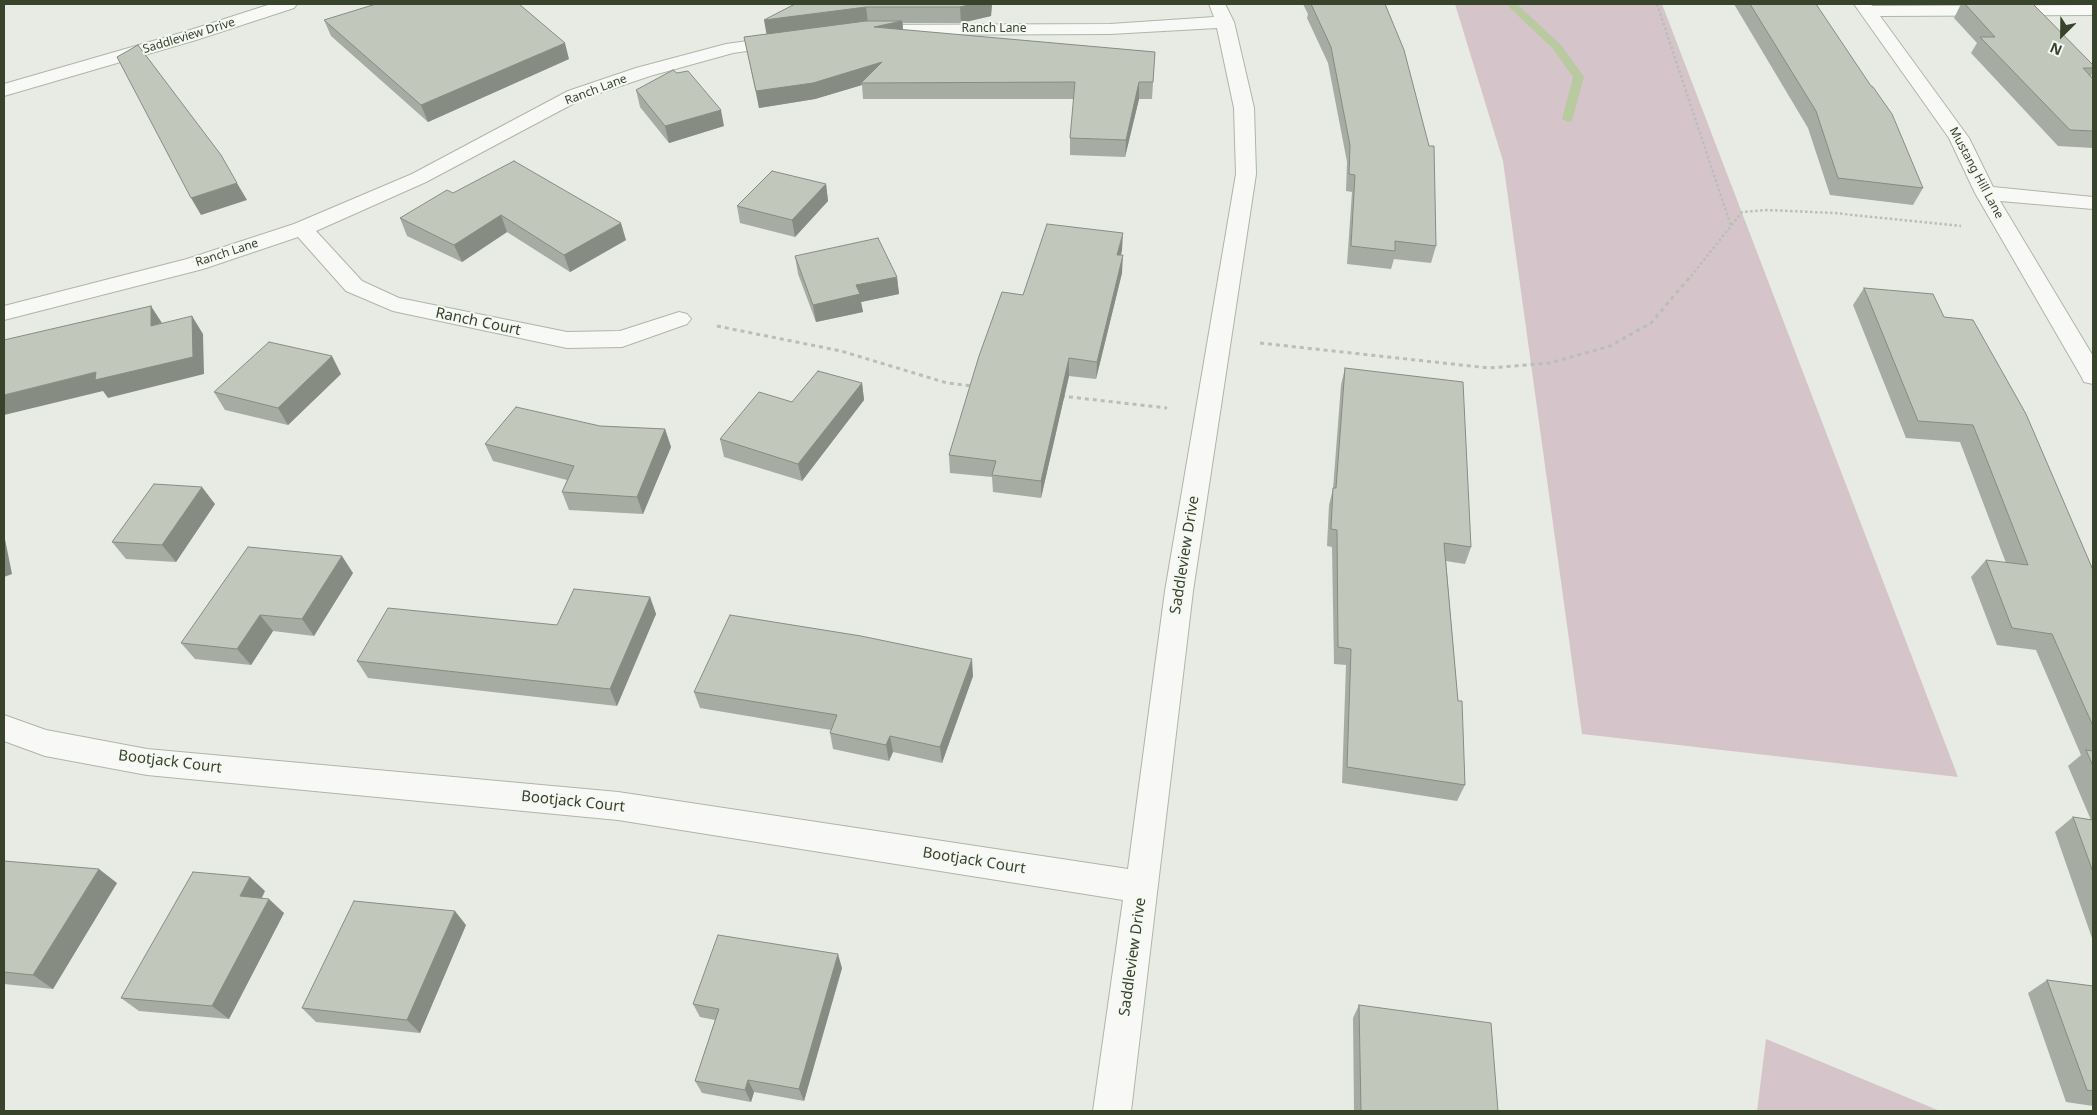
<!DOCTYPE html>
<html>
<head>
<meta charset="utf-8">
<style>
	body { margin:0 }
	#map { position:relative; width:2097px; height:1115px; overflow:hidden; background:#e7ebe3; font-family:"Noto Sans",sans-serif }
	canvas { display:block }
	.frame { position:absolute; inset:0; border:5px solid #37432b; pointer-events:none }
	.north { position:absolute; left:2037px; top:10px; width:50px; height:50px; -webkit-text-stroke:4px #f6f8f3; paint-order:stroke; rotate:203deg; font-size:14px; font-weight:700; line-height:20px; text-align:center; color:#37432b }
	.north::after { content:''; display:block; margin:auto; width:18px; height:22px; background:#37432b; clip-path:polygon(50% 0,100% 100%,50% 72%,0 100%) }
</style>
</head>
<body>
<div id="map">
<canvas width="2097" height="1115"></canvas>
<div class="frame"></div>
<div class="north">N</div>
</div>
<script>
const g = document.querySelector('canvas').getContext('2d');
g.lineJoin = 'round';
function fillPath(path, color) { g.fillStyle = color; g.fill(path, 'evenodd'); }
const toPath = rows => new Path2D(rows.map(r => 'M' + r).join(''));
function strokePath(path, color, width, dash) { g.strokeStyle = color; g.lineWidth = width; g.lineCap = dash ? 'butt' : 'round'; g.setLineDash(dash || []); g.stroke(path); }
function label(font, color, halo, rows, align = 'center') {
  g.font = font + ' "Noto Sans",sans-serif'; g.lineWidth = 4; g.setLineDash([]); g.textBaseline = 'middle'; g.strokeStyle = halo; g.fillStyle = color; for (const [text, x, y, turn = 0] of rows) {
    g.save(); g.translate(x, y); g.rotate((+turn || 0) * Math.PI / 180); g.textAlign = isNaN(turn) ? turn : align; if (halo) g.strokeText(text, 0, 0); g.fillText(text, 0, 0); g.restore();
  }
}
const green = toPath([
	[1455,4,1662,4,1958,777,1582,734,1503,161],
	[1766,1039,1940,1111,1757,1111]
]);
const stream = toPath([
	[1506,4,1517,4,1561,45,1584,77,1572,121,1568,122,1562,119,1573,77,1553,49,1506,4]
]);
const pathFar1 = toPath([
	[1657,4,1731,226],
	[1688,280,1742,212,1767,210,1834,213,1961,226]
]);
const path = toPath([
	[717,326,841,351,947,383,973,386],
	[1260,343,1489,368,1550,363,1610,346,1651,323,1689,278],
	[1061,396,1167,408]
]);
const minor = toPath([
	[271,4,297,4,294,8,196,40,4,96,4,84,184,32,271,4],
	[1209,4,1225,4,1234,22,1254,108,1256,174,1193,591,1131,1111,1093,1111,1123,900,618,820,147,775,45,756,4,741,4,715,46,730,147,749,618,792,1128,869,1165,591,1236,174,1234,108,1217,28,1110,34,867,35,861,34,858,30,861,26,867,25,1110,24,1214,17,1209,4],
	[1854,4,1871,4,1872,6,2093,5,2093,15,1880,16,1969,138,1993,187,2093,197,2093,209,2000,201,2093,356,2093,384,2084,382,2081,376,1975,193,1949,138,1854,4],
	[784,36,790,37,793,41,790,45,733,53,650,76,582,99,426,182,316,231,362,281,399,298,567,332,620,331,679,312,687,314,691,319,687,324,622,347,567,348,393,311,346,291,298,237,203,269,4,320,4,306,187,259,294,224,412,174,568,91,636,68,726,44,784,36]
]);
const wall = toPath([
	[795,4,992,4,991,16,961,23,903,23,903,30,1155,52,1152,99,1139,99,1125,157,1070,155,1070,138,1074,99,863,99,862,85,815,99,759,108,744,37,767,34],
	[1303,4,1385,4,1436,246,1431,263,1394,259,1391,269,1347,264,1352,192,1346,191,1347,162,1328,63,1307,18,1308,14],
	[1734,4,1816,4,1923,188,1913,205,1830,195,1808,128],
	[1961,4,2033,4,2093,65,2093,72,2091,76,2093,79,2093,148,2058,146,1971,53,1977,43,1954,18],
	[324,20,569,59,428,122,331,36],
	[636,90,724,126,669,143,640,107],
	[826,184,828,201,795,237,740,223,737,206],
	[453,193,626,240,570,272,507,232,462,262,407,236,400,218],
	[1122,250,1121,255,1122,273,1096,379,1069,376,1041,498,993,492,992,477,950,473,949,455,1023,295],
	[795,256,897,277,899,294,861,302,863,312,816,322,798,274],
	[1864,288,1944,317,2093,570,2093,941,2055,832,2073,817,2091,820,2068,766,2081,755,2036,650,1997,645,1971,577,1986,560,2006,563,1960,442,1906,438,1853,305],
	[1345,368,1471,547,1465,564,1446,561,1465,785,1457,801,1342,783,1346,665,1334,664,1332,547,1327,546,1329,505,1333,489,1341,385],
	[341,374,288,425,225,410,214,392],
	[862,383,864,400,802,481,724,457,720,439,792,402],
	[600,426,665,429,671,447,643,514,569,510,562,492,567,480,493,461,485,444],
	[215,504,176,562,126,559,112,542],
	[353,573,314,636,273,631,251,665,195,659,181,643],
	[650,597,656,614,617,706,368,678,357,661,557,625],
	[973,676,942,763,893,752,889,761,833,749,830,733,831,730,700,708,694,692],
	[4,861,117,883,53,989,4,984],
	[265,891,262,898,284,913,229,1019,139,1011,121,998],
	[466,925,420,1033,316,1022,302,1008],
	[842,968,804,1101,754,1092,751,1102,702,1093,695,1081,715,1020,700,1017,693,1004],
	[2047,980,2093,986,2093,1106,2066,1102,2028,993],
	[1359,1005,1498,1111,1354,1111,1353,1018]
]);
const shadedWall = toPath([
	[973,4,992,4,991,16,961,23,960,7],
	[866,7,868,23,767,37,764,20],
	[902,21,904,37,874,27],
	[565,43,569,59,428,122,421,105],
	[882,62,861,83,862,85,815,99,759,108,756,91],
	[1139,82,1139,99,1125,157,1126,140],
	[721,110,724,126,669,143,665,126],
	[237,183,247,200,201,215,191,198],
	[826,184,828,201,795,237,792,220],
	[501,215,507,232,462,262,454,245],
	[621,223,626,240,570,272,564,255],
	[1123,233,1122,250,1116,272,1117,255],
	[1123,255,1122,273,1096,379,1097,362],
	[897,277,899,294,861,302,863,312,816,322,813,305,856,285],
	[151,306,162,323,151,326],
	[192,316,203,334,204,374,108,398,103,391,4,415,4,395,96,372],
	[332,356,341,374,288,425,278,408],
	[1069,358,1069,376,1041,498,1041,481],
	[862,383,864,400,802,481,798,464],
	[665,429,671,447,643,514,637,497],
	[202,487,215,504,176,562,162,545],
	[4,534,12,574,4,577],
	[342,556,353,573,314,636,302,619],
	[650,597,656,614,617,706,610,689],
	[260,615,273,631,251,665,237,649],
	[972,659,973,676,942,763,940,747],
	[890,736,893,752,889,761,886,745],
	[99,869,117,883,53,989,33,975],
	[250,877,265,891,255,910,240,896],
	[269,899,284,913,229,1019,212,1006],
	[455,911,466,925,420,1033,407,1020],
	[838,954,842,968,804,1101,799,1089],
	[748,1080,754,1092,751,1102,745,1090]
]);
const building = toPath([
	[376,4,519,4,565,43,421,105,324,20,376,4],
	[795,4,973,4,960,7,866,7,764,20,795,4],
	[1311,4,1385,4,1404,50,1429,146,1434,146,1436,246,1395,241,1395,251,1351,246,1355,175,1349,174,1350,145,1331,47,1311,4],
	[1750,4,1816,4,1871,86,1873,87,1892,114,1923,188,1838,178,1816,111,1750,4],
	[1965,4,2033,4,2093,65,2093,68,2083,68,2093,79,2093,131,2070,130,1980,37,1995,37,1965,4],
	[866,21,902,21,874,27,1155,52,1153,82,1139,82,1126,140,1070,138,1075,82,861,83,882,62,813,83,756,91,744,37,866,21],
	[138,45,221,155,237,183,191,198,117,57,138,45],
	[673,70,677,73,688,71,721,110,665,126,636,90,673,70],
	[514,161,621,223,564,255,501,215,454,245,400,218,447,190,453,193,514,161],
	[772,171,826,184,792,220,737,206,772,171],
	[1047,224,1123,233,1117,255,1123,255,1097,362,1069,358,1041,481,992,475,996,461,949,455,979,356,1002,292,1023,295,1047,224],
	[878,238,897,277,856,285,860,294,813,305,795,256,878,238],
	[1864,288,1933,294,1944,317,1973,320,2026,414,2093,570,2093,726,2052,634,2012,628,1986,560,2028,565,1973,425,1918,421,1864,288],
	[151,306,151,326,192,316,193,357,95,380,96,372,4,395,4,340,151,306],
	[269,342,332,356,278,408,214,392,269,342],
	[1345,368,1463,382,1471,547,1444,543,1458,701,1462,701,1465,785,1347,767,1351,649,1338,647,1337,530,1331,529,1333,488,1336,488,1345,368],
	[818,371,862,383,798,464,720,439,759,392,792,402,818,371],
	[516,407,600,426,665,429,637,497,562,492,574,466,485,444,516,407],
	[154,484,202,487,162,545,112,542,154,484],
	[248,547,342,556,302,619,260,615,237,649,181,643,248,547],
	[574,589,650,597,610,689,357,661,388,608,557,625,574,589],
	[730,615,861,636,972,659,940,747,890,736,886,745,830,733,837,715,694,692,730,615],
	[2086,750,2093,751,2093,766,2086,750],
	[2073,817,2093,820,2093,872,2073,817],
	[4,861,99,869,33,975,4,972,4,861],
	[193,872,250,877,240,896,269,899,212,1006,121,998,193,872],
	[354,901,455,911,407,1020,302,1008,354,901],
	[718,935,838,954,799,1089,748,1080,745,1090,695,1081,719,1009,693,1004,718,935],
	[2047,980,2093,986,2093,1091,2087,1090,2047,980],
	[1359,1005,1491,1023,1498,1111,1361,1111,1359,1005]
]);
const farStreetnames = [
	["Ranch Lane",994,29],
	["Saddleview Drive",189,36,-17],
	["Ranch Lane",596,90,-21],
	["Mustang Hill Lane",1976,173,62],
	["Ranch Lane",227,253,-18]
];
const streetNames = [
	["Ranch Court",478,322,12],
	["Saddleview Drive",1185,555,-81],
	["Bootjack Court",170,762,7],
	["Bootjack Court",573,802,6],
	["Bootjack Court",974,861,9],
	["Saddleview Drive",1133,957,-82]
];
fillPath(green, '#d5c5cb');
fillPath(stream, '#b9caa0');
strokePath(minor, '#afb5a8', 2);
strokePath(pathFar1, '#babfb5', 2.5, [2.5, 2.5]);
strokePath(path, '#babfb5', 3, [4, 4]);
fillPath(minor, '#f8f9f6');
fillPath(wall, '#a6aca1');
fillPath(shadedWall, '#878c83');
fillPath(building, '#c1c8bb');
strokePath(building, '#878c83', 1);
label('12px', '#37432b', '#f6f8f3', farStreetnames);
label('15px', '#37432b', '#f6f8f3', streetNames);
</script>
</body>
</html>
